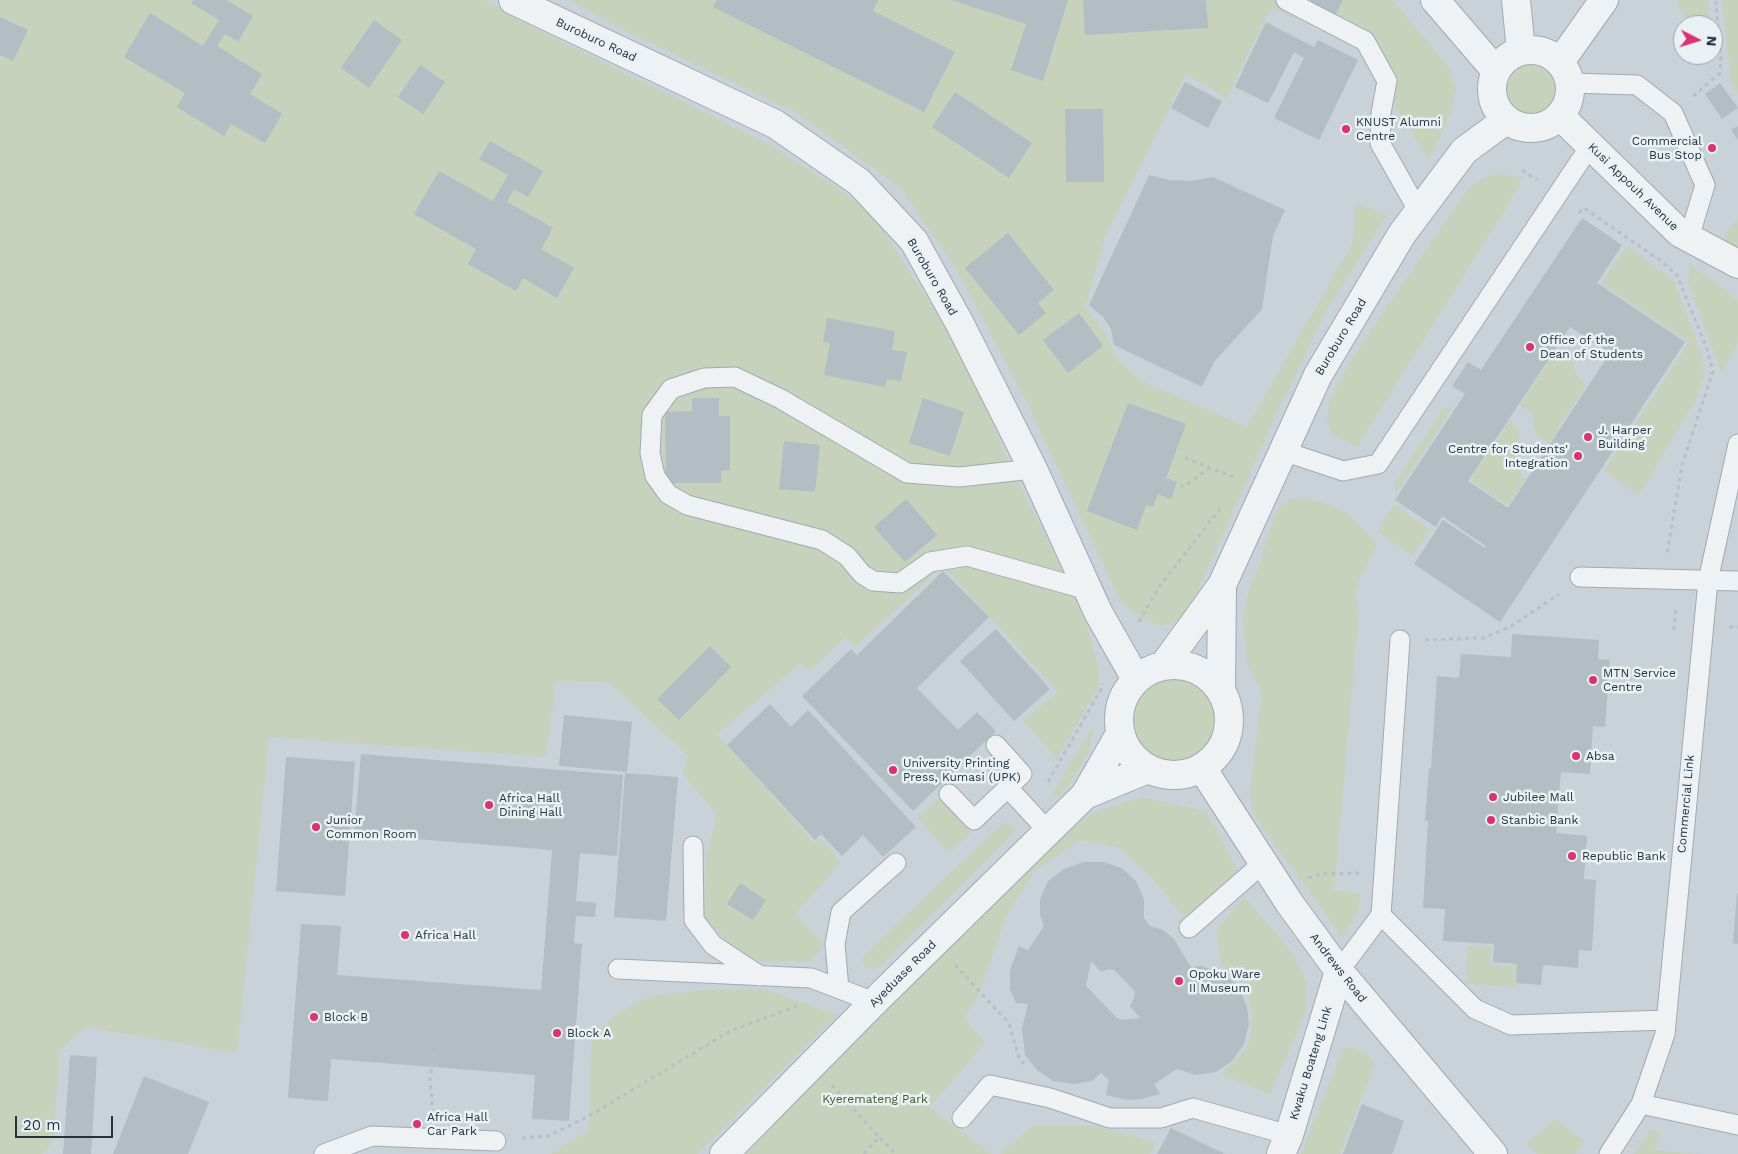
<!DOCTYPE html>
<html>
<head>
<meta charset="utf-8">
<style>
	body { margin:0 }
	#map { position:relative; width:1738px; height:1154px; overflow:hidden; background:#dbe2e7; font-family:"Work Sans",sans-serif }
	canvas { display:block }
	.north { position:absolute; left:1673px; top:15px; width:50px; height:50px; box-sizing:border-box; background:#eaf1f5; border:1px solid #9ba5ac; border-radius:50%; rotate:95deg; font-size:14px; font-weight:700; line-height:20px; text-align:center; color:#24333e }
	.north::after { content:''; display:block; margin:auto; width:18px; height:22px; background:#da3272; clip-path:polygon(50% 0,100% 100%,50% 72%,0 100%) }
	.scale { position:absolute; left:15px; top:1116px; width:98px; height:22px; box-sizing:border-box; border:2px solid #24333e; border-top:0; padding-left:6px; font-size:15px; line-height:18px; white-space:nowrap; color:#24333e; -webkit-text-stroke:4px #eaf1f5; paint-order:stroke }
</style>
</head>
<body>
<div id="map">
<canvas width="1738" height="1154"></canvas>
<div class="north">N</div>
<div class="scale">20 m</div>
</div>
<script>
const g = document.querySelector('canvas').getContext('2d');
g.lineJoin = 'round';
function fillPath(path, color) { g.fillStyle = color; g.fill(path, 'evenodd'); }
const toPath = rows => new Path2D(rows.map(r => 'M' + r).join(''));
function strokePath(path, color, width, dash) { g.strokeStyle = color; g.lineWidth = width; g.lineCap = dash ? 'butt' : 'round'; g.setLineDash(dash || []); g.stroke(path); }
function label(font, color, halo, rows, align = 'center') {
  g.font = font + ' "Work Sans",sans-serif'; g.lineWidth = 5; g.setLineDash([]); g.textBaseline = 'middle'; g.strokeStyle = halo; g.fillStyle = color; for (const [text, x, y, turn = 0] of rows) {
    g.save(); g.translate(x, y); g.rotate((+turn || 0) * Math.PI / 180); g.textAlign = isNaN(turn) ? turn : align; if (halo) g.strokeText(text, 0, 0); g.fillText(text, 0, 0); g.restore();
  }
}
const built = toPath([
	[0,0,1738,0,1738,1154,0,1154],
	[1683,25,1713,25,1713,55,1683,55]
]);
const green = toPath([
	[0,0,484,0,532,27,768,144,822,178,871,212,948,331,986,406,1004,453,1060,566,1087,626,1100,672,1098,687,1057,759,1023,720,1058,692,943,566,855,647,845,637,810,671,801,663,717,734,814,843,821,838,841,863,795,914,824,945,810,962,788,961,770,962,756,960,738,950,714,929,704,916,706,856,717,814,683,775,685,762,689,757,609,682,556,681,546,757,269,737,237,1053,86,1027,60,1050,53,1142,42,1154,0,1154],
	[569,0,1393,0,1450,69,1456,89,1450,115,1429,160,1356,43,1271,8,1227,98,1186,74,1106,235,1085,308,1106,334,1118,361,1143,382,1247,427,1352,244,1356,203,1387,215,1327,310,1277,413,1186,617,1162,626,1137,616,1120,600,1024,397,955,267,901,188,795,112,629,33],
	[1675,0,1708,0,1710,25,1692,25],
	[1722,0,1738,0,1738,93,1731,83],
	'1497 90a35 35 0 1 1 70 0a35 35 0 1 1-70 0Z',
	[1495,173,1523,177,1508,205,1357,447,1332,434,1327,419,1329,401,1348,364,1469,187],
	[1738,219,1738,248,1722,239],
	[1627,246,1666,274,1675,283,1702,356,1704,376,1695,401,1639,495,1604,471,1689,342,1601,283],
	[1690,264,1732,295,1738,301,1738,343,1721,372,1688,282],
	[1560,346,1571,353,1576,374,1586,386,1549,443,1536,434,1531,414,1528,410,1519,406],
	[1453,406,1396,494,1394,484,1443,409],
	[1510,420,1519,431,1518,464,1519,472,1525,480,1508,506,1470,480],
	[1307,498,1333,506,1349,515,1373,539,1376,547,1360,578,1355,595,1359,610,1334,891,1361,893,1358,911,1343,938,1257,820,1252,807,1250,793,1261,699,1260,689,1246,662,1243,614,1250,587,1259,565,1276,511,1290,499],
	[1394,505,1430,530,1413,556,1377,531],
	'1130 720a46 46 0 1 1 92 0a46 46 0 1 1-92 0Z',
	[1094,724,1090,750,1069,784,1060,795,1049,798],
	[940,797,971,833,949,853,917,818],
	[1142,797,1206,811,1240,874,1185,919,1155,881,1118,847,1080,840,1034,871,1006,917,979,994,964,1018,985,1043,929,1108,992,1154,747,1154,960,927,1091,813],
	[1002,823,1006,823,1012,825,1014,831,1013,834,877,969,867,968,864,966,862,962,863,957],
	[1244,897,1287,946,1301,969,1307,985,1306,1008,1298,1031,1271,1092,1268,1094,1221,1074,1246,1049,1251,1035,1252,1013,1247,992,1235,974,1221,964,1218,937,1215,931],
	[1468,946,1492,947,1490,965,1517,966,1515,987,1466,984],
	[764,989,838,1015,697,1154,551,1154,588,1130,592,1035,622,1011,649,996,705,990],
	[1343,1048,1354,1048,1365,1052,1375,1064,1340,1154,1301,1154],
	[1556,1119,1584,1141,1576,1154,1537,1154,1526,1144],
	[1033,1126,1096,1126,1156,1143,1150,1154,1000,1154],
	[1652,1129,1659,1131,1655,1150,1700,1154,1634,1154]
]);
const building = toPath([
	[193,0,226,0,253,16,238,42,225,34,217,46,262,74,250,94,282,114,265,143,231,124,224,136,177,107,185,93,124,57,150,13,203,46,219,20,191,3],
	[717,0,875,0,878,1,873,11,955,52,924,112,713,7],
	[951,0,1068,0,1043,81,1011,70,1026,24],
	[1083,0,1206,0,1208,28,1085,35],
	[1311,0,1343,0,1335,15,1309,2],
	[0,17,28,30,13,61,0,55],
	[374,20,402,40,369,88,341,68],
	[1266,22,1314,47,1318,40,1358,60,1319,140,1274,118,1304,58,1294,52,1268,103,1235,87],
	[420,65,445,82,423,114,398,97],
	[1185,82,1222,101,1208,128,1171,108],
	[1720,83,1738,108,1722,119,1705,94],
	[955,92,1032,143,1009,178,932,127],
	[1065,109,1103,109,1104,182,1066,182],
	[1738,126,1738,140,1731,130],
	[490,141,543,171,528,197,514,189,507,202,553,228,541,249,574,268,557,298,523,278,516,291,468,264,476,249,414,214,439,171,493,201,508,175,479,159],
	[1149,175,1169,180,1191,181,1213,177,1285,210,1273,236,1262,309,1214,362,1202,387,1114,345,1111,329,1103,317,1089,305],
	[1582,218,1622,245,1597,283,1685,342,1500,622,1414,564,1443,520,1485,548,1486,546,1442,516,1436,527,1395,500,1465,394,1452,386,1468,362,1481,370],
	[1570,327,1610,353,1508,508,1468,481],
	[1008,233,1054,290,1038,303,1046,313,1019,335,965,268],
	[1079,313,1103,346,1068,373,1043,340],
	[827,318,895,331,892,350,907,352,901,381,887,379,885,387,824,375,830,343,823,342],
	[692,398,719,398,719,416,730,416,730,470,721,471,721,483,666,483,665,412,692,411],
	[923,398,964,412,950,456,909,443],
	[1128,403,1186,424,1166,478,1177,482,1171,499,1158,494,1153,507,1146,505,1137,530,1087,511],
	[784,441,820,445,815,492,779,489],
	[906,499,937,535,905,562,874,527],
	[943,571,989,617,917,688,958,730,977,712,996,731,913,811,802,696,851,649,857,655],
	[996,629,1050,689,1014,721,960,661],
	[1512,634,1599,640,1598,659,1610,660,1605,727,1593,726,1590,774,1561,772,1556,833,1587,836,1584,879,1596,880,1592,951,1579,950,1578,968,1543,965,1541,985,1516,983,1517,964,1493,962,1494,944,1443,941,1445,909,1423,908,1428,821,1425,821,1429,768,1431,768,1437,676,1459,678,1461,654,1511,657],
	[710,646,731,667,679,720,657,699],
	[770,704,791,727,808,710,916,827,883,857,863,835,842,856,821,834,815,840,727,745],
	[564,715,632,722,627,772,559,766],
	[361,754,623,775,617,856,580,853,576,901,596,903,595,917,576,916,574,943,582,944,569,1121,532,1119,535,1075,331,1059,328,1101,288,1098,301,924,341,926,337,975,541,990,552,850,354,834],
	[286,757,355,762,345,896,276,891],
	[625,773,678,777,666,921,614,917],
	[1084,862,1104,862,1123,869,1136,881,1144,899,1144,918,1150,926,1163,930,1173,938,1191,967,1201,966,1220,972,1238,985,1247,1007,1249,1024,1244,1044,1232,1061,1216,1072,1196,1075,1177,1069,1154,1084,1160,1094,1142,1099,1127,1100,1106,1095,1109,1080,1101,1073,1092,1081,1074,1084,1053,1081,1037,1070,1025,1055,1022,1028,1028,1004,1016,1003,1010,989,1010,970,1019,946,1028,950,1044,926,1040,915,1040,899,1048,881,1064,869],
	[1091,961,1101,972,1109,969,1114,970,1135,991,1134,998,1130,1006,1140,1018,1123,1020,1117,1018,1086,986],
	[740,883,766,900,753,920,727,904],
	[1737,893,1738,894,1738,944,1733,943],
	[70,1055,97,1057,91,1154,63,1154],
	[144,1076,209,1102,188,1154,113,1154],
	[1362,1104,1404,1121,1392,1154,1343,1154],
	[1171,1128,1225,1154,1157,1154]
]);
const path = toPath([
	[1693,96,1720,73,1721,62,1716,0],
	[1522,170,1537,180],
	[1579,213,1584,208,1661,261,1677,275,1707,349,1713,371,1682,465,1667,554],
	[1185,458,1237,478],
	[1180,486,1185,486,1209,468],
	[1139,622,1159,587,1223,505],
	[1729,627,1738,627],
	[1674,630,1676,606],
	[1425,640,1483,638,1510,627,1559,594],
	[1048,782,1104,684],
	[1308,878,1321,874,1359,873],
	[955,965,1009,1023,1019,1058,1024,1064],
	[832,1085,879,1137],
	[433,1113,430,1079,434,1051],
	[522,1138,548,1136,591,1115,730,1031,800,1005],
	[864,1154,879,1137,896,1154]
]);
const service = toPath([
	[1286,0,1365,41,1387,81,1381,113,1380,143,1419,212],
	[1570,83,1637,85,1673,113,1705,185,1689,238],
	[1283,451,1343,471,1378,464,1590,146],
	[1033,469,959,477,907,473,781,399,735,377,704,378,671,389,652,415,650,453,655,476,668,494,687,505,822,540,847,556,862,574,873,581,900,583,930,562,967,556,1088,590],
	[1580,577,1738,581],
	[1400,640,1381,915,1475,1009,1511,1025,1666,1020],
	[1008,788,1048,831],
	[949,794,974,820,1022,774,996,745],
	[693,846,694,920,713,945,760,976],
	[1189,928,1263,863],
	[618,969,811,978,874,1002],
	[1339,971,1381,915],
	[839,989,835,944,841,912,896,863],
	[1641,1104,1738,1125],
	[962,1118,990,1085,1050,1098,1110,1118,1161,1118,1193,1108,1289,1135],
	[324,1154,372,1136,496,1141],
	[1609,1154,1641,1104,1665,1034,1708,581,1738,444]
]);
const minor = toPath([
	[513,0,775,124,859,182,914,241,960,324,1033,469,1098,612,1136,679],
	[1435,0,1496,71],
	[1516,0,1521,51],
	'1492 89a39 39 0 1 1 78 0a39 39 0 1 1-78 0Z',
	[1560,62,1604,0],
	[1560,116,1680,233,1738,264],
	[1164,665,1222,585,1318,375,1402,234,1464,151,1506,120],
	'1119 720a55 55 0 1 1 110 0a55 55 0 1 1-110 0Z',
	[1221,692,1222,585],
	[1202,768,1290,904,1339,971,1493,1154],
	[1085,795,1148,769],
	[724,1154,874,1002,1085,795,1120,734],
	[1281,1154,1289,1135,1339,971]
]);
const markers = [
	[1346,129,5,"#da3272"],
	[1712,148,5,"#da3272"],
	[1530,347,5,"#da3272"],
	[1588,437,5,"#da3272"],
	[1578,456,5,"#da3272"],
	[1593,680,5,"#da3272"],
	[1576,756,5,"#da3272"],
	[893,770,5,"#da3272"],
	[1493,797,5,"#da3272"],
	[489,805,5,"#da3272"],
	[1491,820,5,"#da3272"],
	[316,827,5,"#da3272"],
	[1572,856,5,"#da3272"],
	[405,935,5,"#da3272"],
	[1179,981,5,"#da3272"],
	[314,1017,5,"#da3272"],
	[557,1033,5,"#da3272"],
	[417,1124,5,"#da3272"]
];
const streetNames = [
	["Buroburo Road",596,40,25],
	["Kusi Appouh Avenue",1633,187,44],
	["Buroburo Road",932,277,60],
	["Buroburo Road",1341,337,-59],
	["Commercial Link",1686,804,-85],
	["Andrews Road",1338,968,52],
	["Ayeduase Road",903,974,-45],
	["Kwaku Boateng Link",1311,1063,-73]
];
const poiNames = [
	["KNUST Alumni",1356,122],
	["Centre",1356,136],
	["Commercial",1702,141,"right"],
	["Bus Stop",1702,155,"right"],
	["Office of the",1540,340],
	["Dean of Students",1540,354],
	["J. Harper",1598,430],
	["Building",1598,444],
	["Centre for Students'",1568,449,"right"],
	["Integration",1568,463,"right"],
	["MTN Service",1603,673],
	["Centre",1603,687],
	["Absa",1586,756],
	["University Printing",903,763],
	["Press, Kumasi (UPK)",903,777],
	["Jubilee Mall",1503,797],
	["Africa Hall",499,798],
	["Dining Hall",499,812],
	["Junior",326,820],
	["Common Room",326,834],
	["Stanbic Bank",1501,820],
	["Republic Bank",1582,856],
	["Africa Hall",415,935],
	["Opoku Ware",1189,974],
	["II Museum",1189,988],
	["Block B",324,1017],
	["Block A",567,1033],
	["Africa Hall",427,1117],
	["Car Park",427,1131]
];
const parkNames = [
	["Kyeremateng Park",875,1099]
];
fillPath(built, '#c9d2d9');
fillPath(green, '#c6d2bb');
fillPath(building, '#b2bdc4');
strokePath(service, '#a0aab1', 21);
strokePath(minor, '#a0aab1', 30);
strokePath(path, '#b9c0c5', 3, [4, 4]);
strokePath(service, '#eef2f5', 19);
strokePath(minor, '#eef2f5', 28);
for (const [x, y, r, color] of markers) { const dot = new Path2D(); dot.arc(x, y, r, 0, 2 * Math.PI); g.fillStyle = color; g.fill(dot); strokePath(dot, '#eaf1f5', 2); }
label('12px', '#24333e', '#eaf1f5', streetNames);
label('12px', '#24333e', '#eaf1f5', poiNames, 'left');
label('12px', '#425b30', '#eaf1f5', parkNames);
</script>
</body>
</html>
